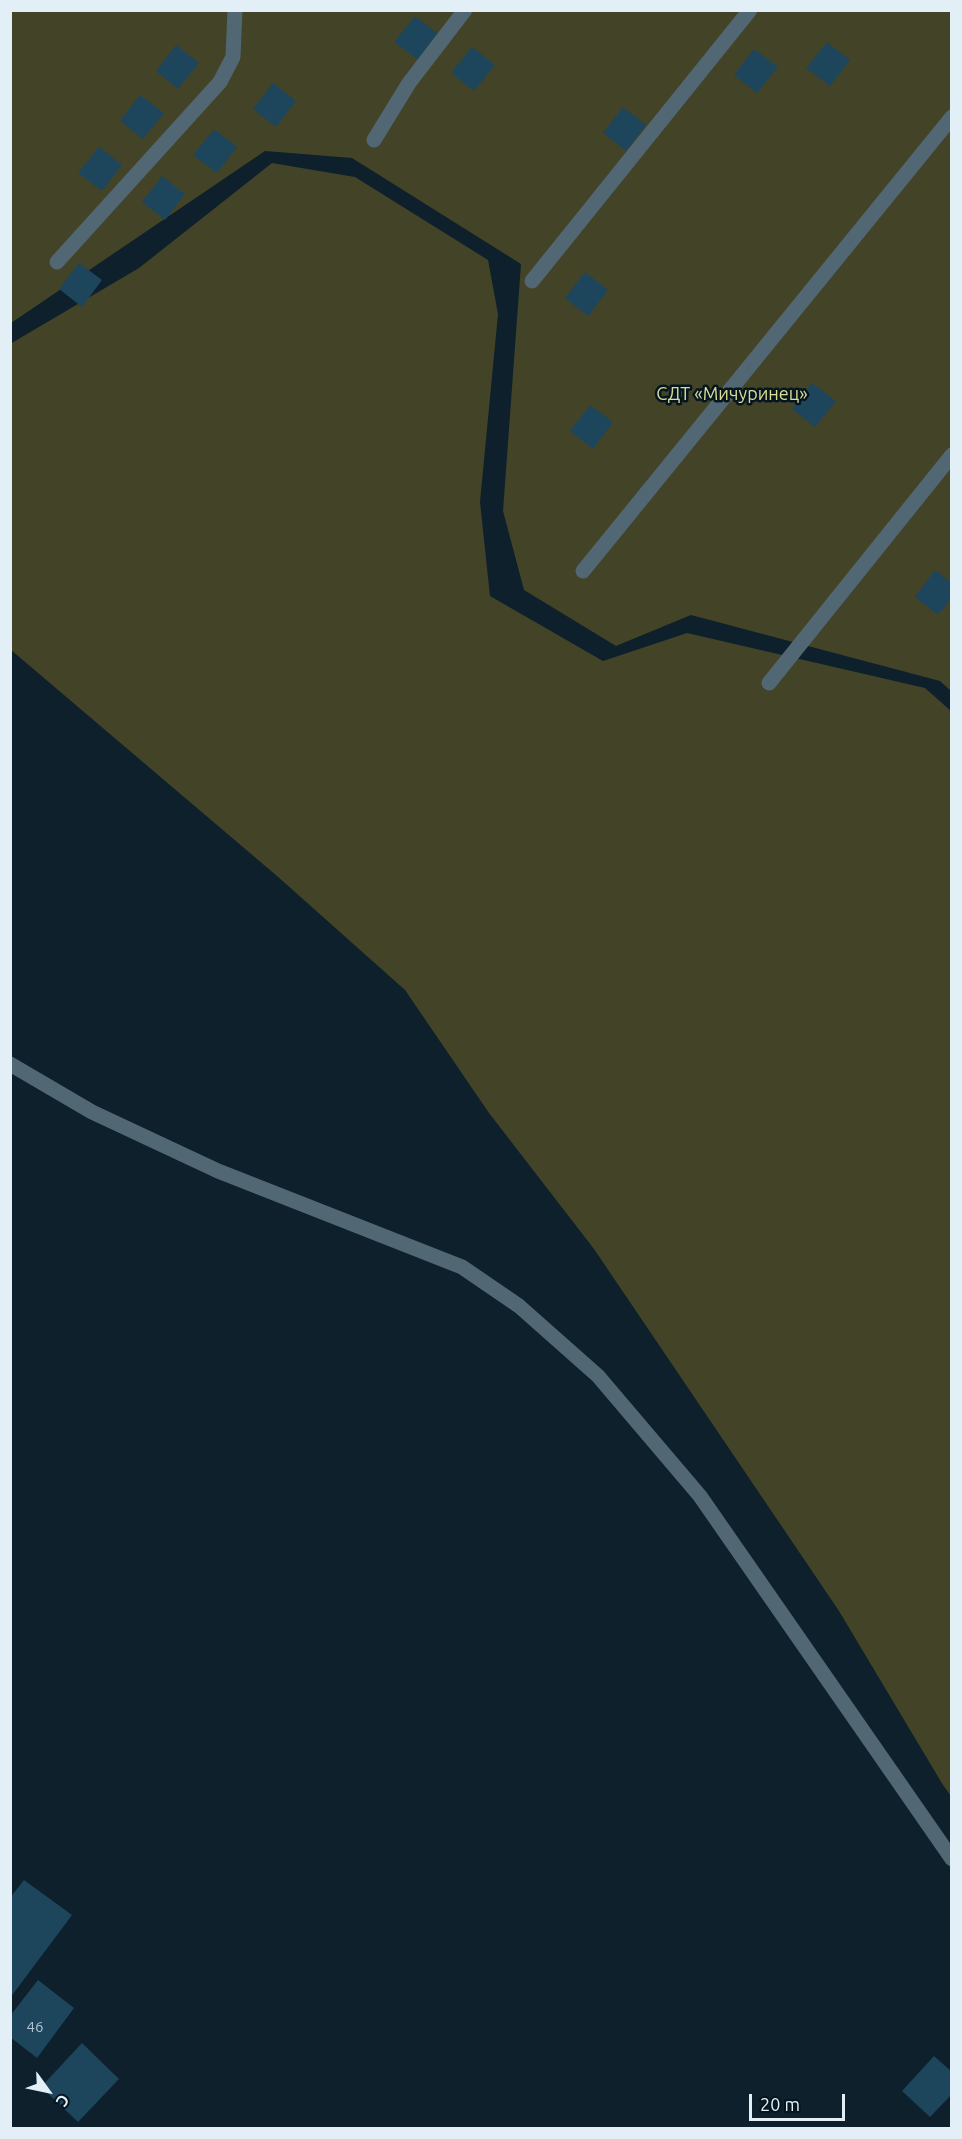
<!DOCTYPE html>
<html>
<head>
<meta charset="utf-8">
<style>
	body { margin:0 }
	#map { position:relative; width:962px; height:2139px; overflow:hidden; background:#0d202b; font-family:Ubuntu,sans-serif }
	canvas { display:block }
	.frame { position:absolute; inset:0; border:12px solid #e3eff7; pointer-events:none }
	.north { position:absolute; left:18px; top:2061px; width:60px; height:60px; -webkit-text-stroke:4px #051621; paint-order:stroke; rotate:123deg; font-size:16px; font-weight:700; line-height:24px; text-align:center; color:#e3eff7 }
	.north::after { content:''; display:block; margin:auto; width:21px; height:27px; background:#e3eff7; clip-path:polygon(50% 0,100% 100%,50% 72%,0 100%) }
	.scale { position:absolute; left:749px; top:2094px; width:96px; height:27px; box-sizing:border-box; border:3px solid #e3eff7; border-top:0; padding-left:8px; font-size:18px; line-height:21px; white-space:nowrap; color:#e3eff7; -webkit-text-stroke:4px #051621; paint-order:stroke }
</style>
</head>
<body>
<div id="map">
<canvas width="962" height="2139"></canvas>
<div class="frame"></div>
<div class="north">С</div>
<div class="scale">20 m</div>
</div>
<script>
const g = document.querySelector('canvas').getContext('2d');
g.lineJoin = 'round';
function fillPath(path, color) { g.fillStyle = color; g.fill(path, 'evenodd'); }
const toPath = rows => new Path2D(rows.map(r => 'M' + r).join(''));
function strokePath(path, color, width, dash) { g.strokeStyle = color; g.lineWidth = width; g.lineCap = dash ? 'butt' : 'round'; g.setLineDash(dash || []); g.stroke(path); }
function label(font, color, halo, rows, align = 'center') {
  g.font = font + ' Ubuntu,sans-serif'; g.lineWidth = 5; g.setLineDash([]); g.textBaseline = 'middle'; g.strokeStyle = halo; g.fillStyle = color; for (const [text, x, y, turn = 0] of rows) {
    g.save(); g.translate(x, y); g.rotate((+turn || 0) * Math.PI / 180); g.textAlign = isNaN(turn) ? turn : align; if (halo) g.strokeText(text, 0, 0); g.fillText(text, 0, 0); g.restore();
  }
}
const green = toPath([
	[11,11,951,11,951,691,940,681,691,615,616,646,524,590,503,511,521,264,352,158,265,151,11,323],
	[272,163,355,177,488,260,498,314,480,502,490,596,603,661,687,633,925,688,951,711,951,1796,943,1785,839,1611,594,1249,489,1113,405,990,277,876,11,650,10,344,139,268]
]);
const building = toPath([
	[415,16,438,34,418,60,394,42],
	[827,42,850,60,830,86,806,68],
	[176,45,199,63,178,89,156,71],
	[472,47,495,65,474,91,451,73],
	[754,49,778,67,757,93,734,75],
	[273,83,296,101,276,127,253,109],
	[140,95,164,113,143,139,120,121],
	[623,107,646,125,626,151,603,133],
	[214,129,237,147,217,173,193,155],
	[99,147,122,165,102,191,78,173],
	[162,176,185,194,165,220,142,202],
	[79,263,102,280,82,307,59,289],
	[585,272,608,290,588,316,565,298],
	[812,383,836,401,815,427,792,409],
	[590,405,613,422,593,449,570,431],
	[935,570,952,583,952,597,938,615,915,597],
	[24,1880,72,1915,10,1998,10,1898],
	[38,1980,74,2008,37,2058,10,2037,10,2016],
	[82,2043,119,2079,78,2122,41,2087],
	[934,2056,952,2072,952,2094,930,2117,902,2091]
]);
const service = toPath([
	[374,140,409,83,465,10],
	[57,262,220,82,233,57,235,10],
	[532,281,750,10],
	[583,571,952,117],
	[769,683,952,455],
	[10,1064,92,1112,218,1171,462,1267,519,1306,598,1376,700,1496,952,1859]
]);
const numberNames = [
	["46",35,2027]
];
const parkNames = [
	["СДТ «Мичуринец»",732,394]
];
fillPath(green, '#434327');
fillPath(building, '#1d465d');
strokePath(service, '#526774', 15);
label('15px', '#b2c5d0', null, numberNames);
label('18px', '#dadb94', '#051621', parkNames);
</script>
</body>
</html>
